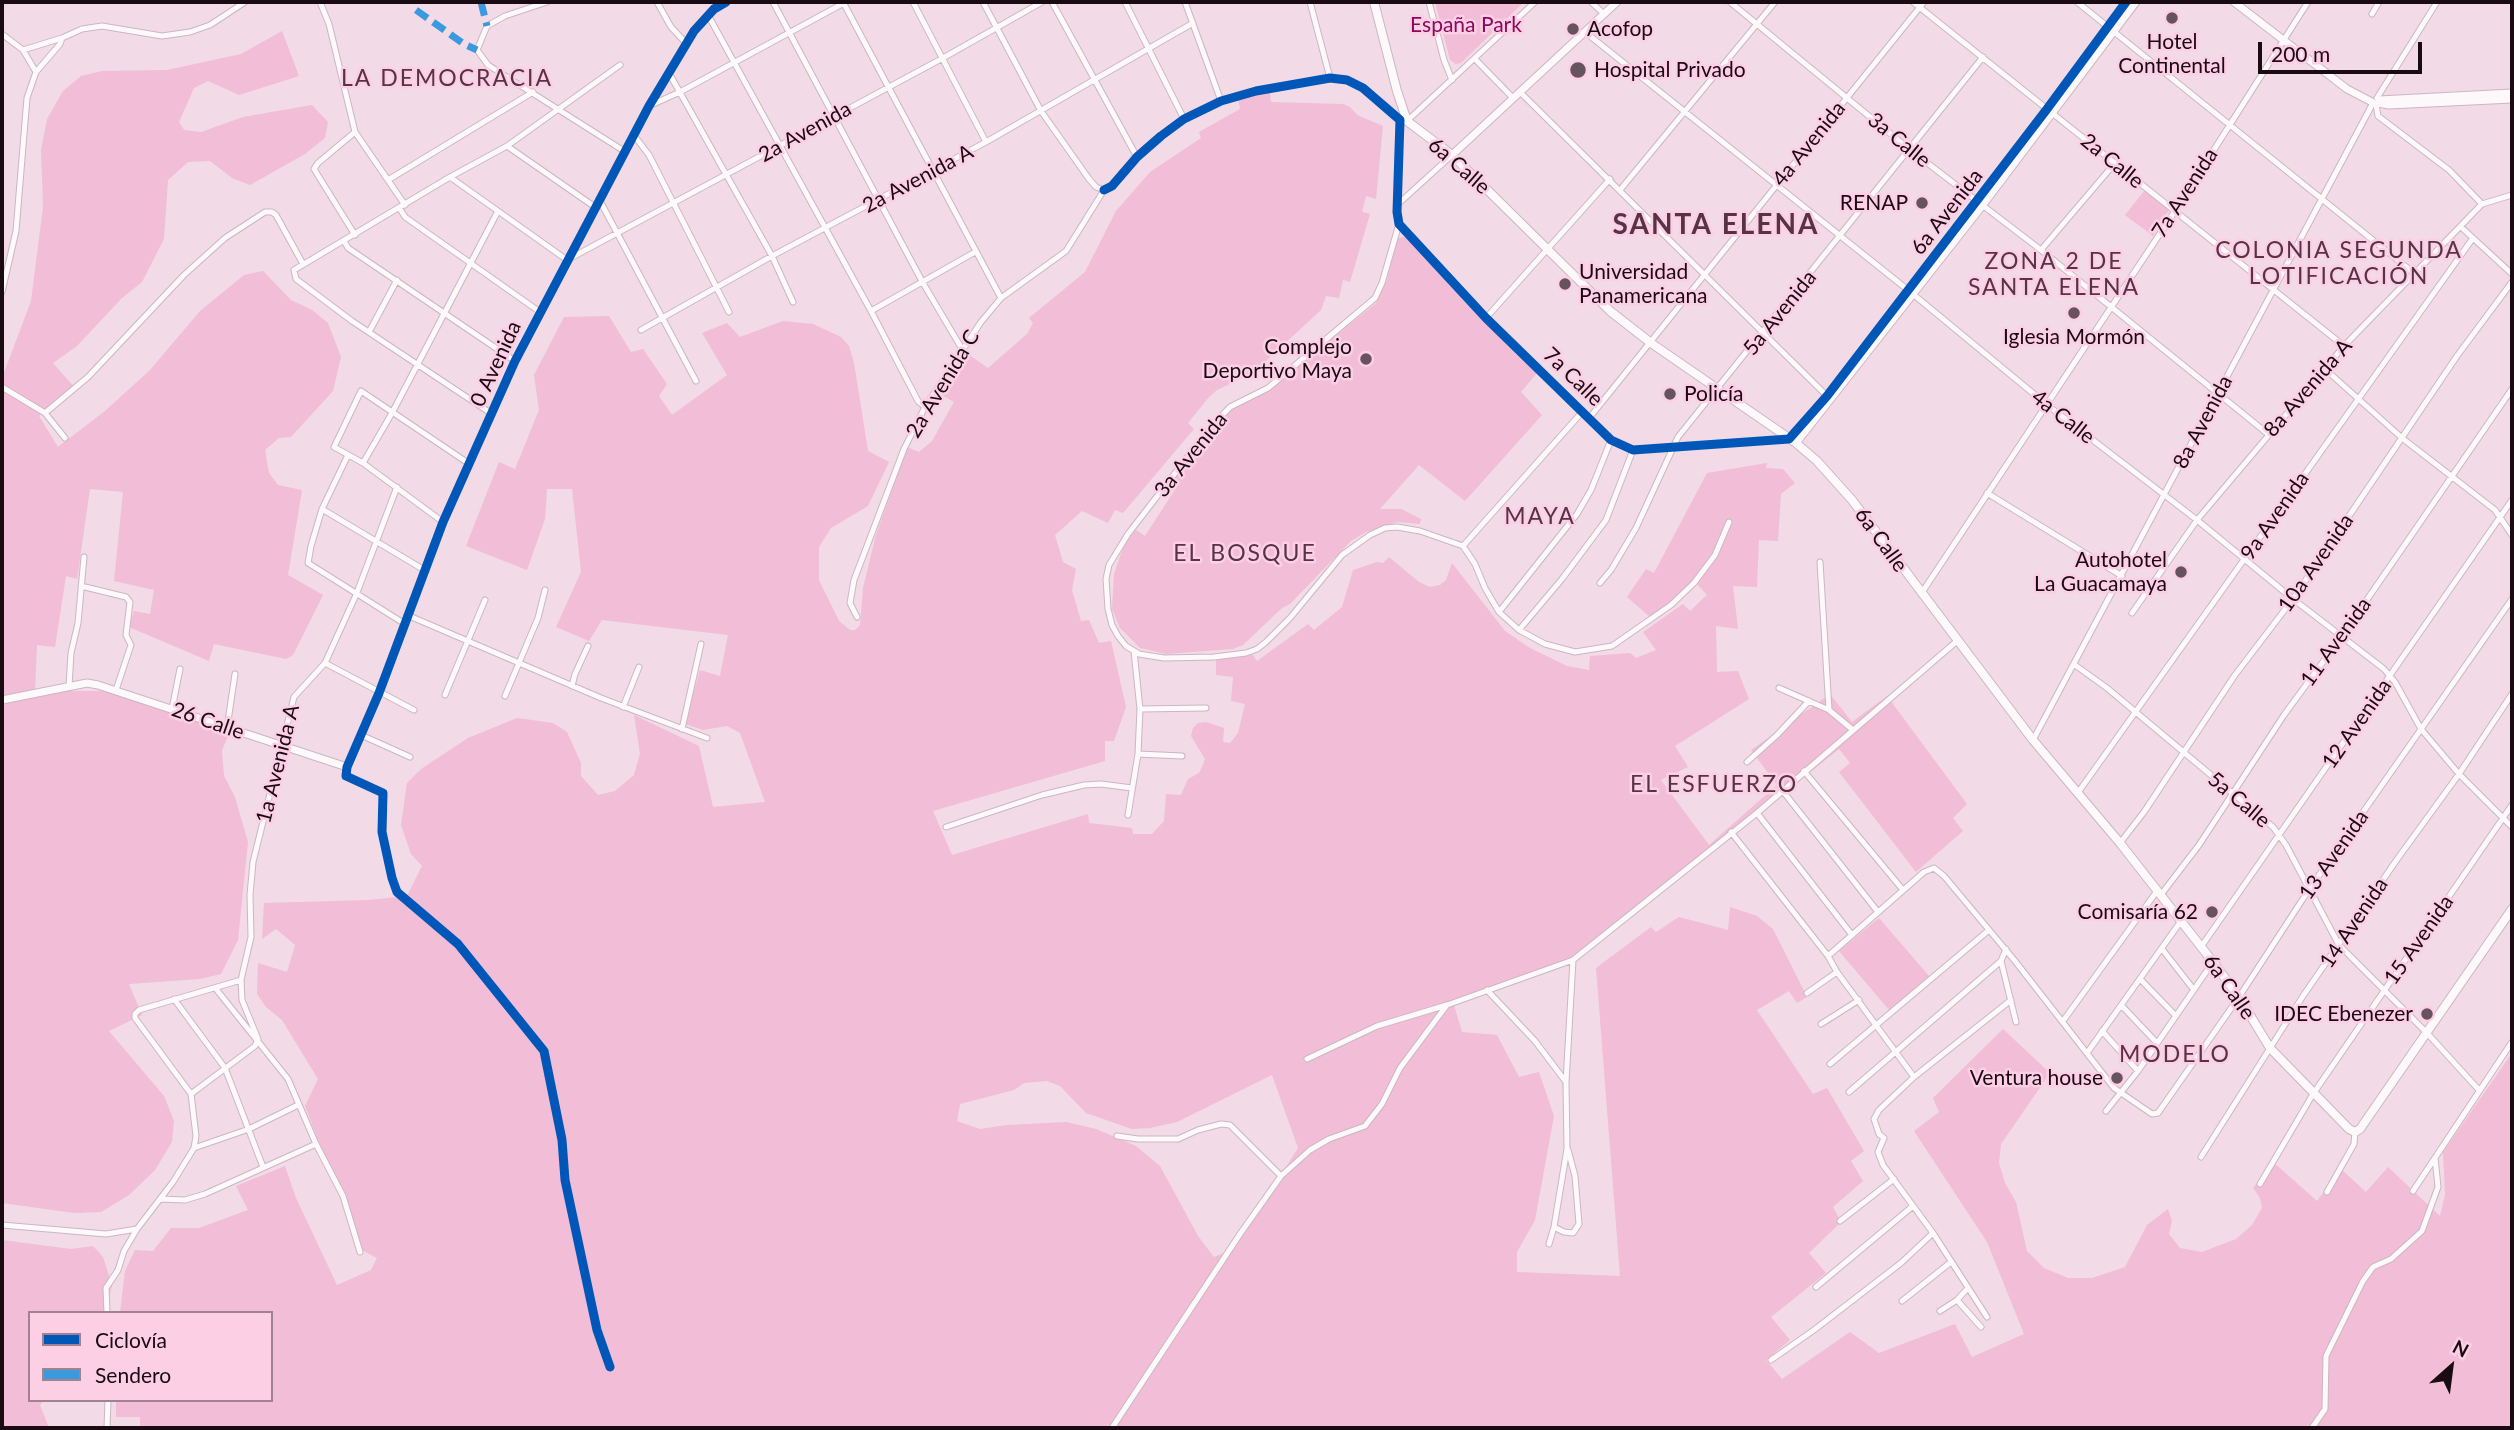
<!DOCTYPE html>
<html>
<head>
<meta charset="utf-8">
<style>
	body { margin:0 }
	#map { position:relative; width:2514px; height:1430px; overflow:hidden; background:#f2dae6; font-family:Lato,sans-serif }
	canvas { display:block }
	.frame { position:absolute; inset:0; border:4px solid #1a0b13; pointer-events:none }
	.legend { position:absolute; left:28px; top:1311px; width:245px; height:91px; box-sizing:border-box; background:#fdcfe5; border:2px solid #a28191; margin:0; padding:9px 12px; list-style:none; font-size:21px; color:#1a0b13 }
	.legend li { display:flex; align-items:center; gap:14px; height:35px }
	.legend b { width:35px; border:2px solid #a28191 }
	.north { position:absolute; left:2416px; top:1332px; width:70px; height:70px; -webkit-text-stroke:5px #fdcfe5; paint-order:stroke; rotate:28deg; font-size:19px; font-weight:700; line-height:28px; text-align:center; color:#1a0b13 }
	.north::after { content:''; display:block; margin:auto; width:24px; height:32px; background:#1a0b13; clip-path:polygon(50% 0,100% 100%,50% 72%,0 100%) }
	.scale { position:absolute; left:2258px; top:42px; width:164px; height:32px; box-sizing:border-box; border:4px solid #1a0b13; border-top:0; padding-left:9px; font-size:21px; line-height:24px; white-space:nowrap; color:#1a0b13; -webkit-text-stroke:5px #fdcfe5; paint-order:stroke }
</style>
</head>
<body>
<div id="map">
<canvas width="2514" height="1430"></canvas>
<div class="frame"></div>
<ul class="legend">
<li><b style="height:9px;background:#0057b8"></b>Ciclovía</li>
<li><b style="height:9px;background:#3b99de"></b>Sendero</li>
</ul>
<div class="north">N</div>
<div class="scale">200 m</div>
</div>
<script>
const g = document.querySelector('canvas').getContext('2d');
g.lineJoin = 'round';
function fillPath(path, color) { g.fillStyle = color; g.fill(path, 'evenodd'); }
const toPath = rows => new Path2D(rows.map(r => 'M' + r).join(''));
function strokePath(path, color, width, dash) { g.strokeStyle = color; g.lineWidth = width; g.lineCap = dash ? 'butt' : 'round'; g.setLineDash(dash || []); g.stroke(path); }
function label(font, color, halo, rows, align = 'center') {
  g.font = font + ' Lato,sans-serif'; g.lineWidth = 5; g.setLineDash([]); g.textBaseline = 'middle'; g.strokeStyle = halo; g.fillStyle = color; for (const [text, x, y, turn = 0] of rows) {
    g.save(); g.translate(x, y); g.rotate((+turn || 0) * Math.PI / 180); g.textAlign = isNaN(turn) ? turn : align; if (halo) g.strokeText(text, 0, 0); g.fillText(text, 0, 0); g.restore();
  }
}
const green = toPath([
	[1435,2,1524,2,1461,63,1456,64,1450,60],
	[282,31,299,76,239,95,208,81,194,88,179,122,184,130,201,132,243,117,312,105,328,122,325,138,305,154,250,185,232,178,210,161,188,162,168,180,164,239,142,282,122,298,77,346,53,363,76,389,39,416,58,447,105,411,150,370,200,311,244,275,263,271,291,300,312,310,328,323,341,357,333,391,291,437,279,438,265,450,269,473,278,485,302,490,288,575,323,595,293,655,286,659,214,644,209,661,129,627,134,611,150,614,154,590,114,581,123,492,90,489,77,579,66,576,55,647,37,645,35,691,103,691,144,701,230,732,222,750,224,776,235,797,248,842,238,940,221,974,200,979,129,984,142,1015,109,1031,164,1096,174,1121,172,1142,155,1170,129,1195,101,1212,74,1213,2,1203,2,378,31,301,43,207,41,150,47,119,63,91,81,76,102,71,167,70,241,54],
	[1270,91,1271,102,1343,104,1350,107,1357,115,1383,126,1376,199,1366,196,1362,212,1370,214,1350,282,1343,280,1339,298,1326,296,1321,310,1253,373,1217,390,1209,397,1188,423,1194,429,1123,513,1115,510,1108,523,1082,511,1055,535,1063,562,1076,569,1072,590,1081,621,1089,620,1099,643,1111,641,1126,707,1114,741,1105,741,1105,761,933,811,952,855,1088,814,1089,823,1132,828,1133,834,1152,834,1164,821,1166,794,1181,795,1188,779,1199,773,1202,767,1205,759,1191,736,1193,728,1198,723,1206,722,1224,728,1223,742,1230,743,1238,733,1245,704,1231,701,1233,677,1216,675,1216,658,1253,655,1257,661,1308,624,1314,630,1342,607,1353,570,1377,562,1383,563,1389,557,1419,582,1430,587,1440,585,1446,580,1452,563,1505,631,1530,648,1567,666,1589,670,1590,656,1630,653,1636,658,1656,650,1643,632,1683,604,1690,611,1707,595,1696,583,1650,617,1627,597,1646,569,1654,573,1707,473,1767,463,1766,468,1783,469,1795,483,1781,494,1778,541,1759,540,1757,587,1733,586,1738,629,1716,626,1717,672,1738,671,1749,699,1675,746,1688,767,1661,780,1709,845,1777,785,1751,750,1830,694,1852,722,1887,696,1967,804,1953,818,1963,831,1916,872,1839,772,1850,763,1839,749,1582,955,1454,1005,1462,1032,1497,1035,1519,1077,1539,1072,1554,1116,1535,1220,1517,1252,1517,1272,1620,1276,1596,968,1651,927,1656,932,1679,917,1728,930,1730,907,1757,916,1773,929,1807,997,1797,1003,1789,991,1757,1010,1813,1094,1827,1088,1864,1151,1851,1161,1863,1181,1833,1207,1841,1222,1809,1253,1826,1273,1771,1317,1790,1340,1766,1360,1782,1379,1850,1332,1879,1353,1955,1324,1972,1357,2024,1334,1987,1242,1914,1131,1939,1112,1933,1098,2003,1029,2050,1073,2001,1144,1999,1163,2005,1183,2016,1202,2027,1251,2044,1268,2068,1278,2092,1278,2125,1267,2147,1225,2168,1209,2172,1221,2169,1234,2180,1248,2202,1252,2236,1239,2252,1225,2262,1208,2260,1198,2253,1188,2273,1162,2317,1201,2341,1169,2366,1192,2388,1167,2440,1216,2445,1195,2443,1152,2512,1053,2512,1428,140,1428,140,1417,116,1417,116,1400,271,1400,271,1313,120,1313,125,1271,135,1250,153,1251,171,1228,199,1228,248,1210,236,1186,285,1166,296,1198,337,1285,371,1270,377,1258,360,1249,305,1106,318,1079,282,1020,266,1007,257,994,258,963,287,972,295,945,276,929,262,939,264,903,369,900,407,896,422,866,411,854,401,825,407,783,421,769,468,738,517,718,553,723,567,732,581,763,581,776,598,795,615,791,634,775,640,754,634,715,699,746,713,807,765,802,740,733,727,726,703,730,685,724,700,670,720,676,728,635,602,620,589,641,556,627,581,572,572,489,547,489,545,519,527,570,466,546,499,462,515,469,539,410,534,375,564,317,609,316,631,352,643,349,667,384,659,396,672,415,727,375,702,333,727,323,740,337,783,321,813,324,841,337,849,346,854,363,868,451,889,462,868,506,831,528,819,547,819,580,839,621,850,630,855,630,860,625,863,588,876,535,907,447,919,452,932,441,954,402,938,393,965,352,988,368,1027,334,1033,323,1029,318,1085,272,1116,211,1150,172,1201,138,1199,132,1240,109,1238,97],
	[1272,1075,1298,1148,1234,1249,1214,1257,1198,1236,1160,1166,1136,1146,1096,1129,1066,1122,1007,1125,980,1129,957,1121,960,1104,1014,1090,1024,1083,1047,1081,1060,1086,1086,1113,1132,1129,1150,1128,1177,1122],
	[2145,190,2169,210,2153,236,2125,215],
	[1405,237,1538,372,1521,392,1542,415,1465,501,1419,465,1380,509,1401,509,1421,519,1420,524,1397,522,1366,532,1351,541,1290,604,1282,608,1243,645,1233,649,1166,654,1140,648,1120,628,1112,609,1114,574,1124,545,1136,530,1145,536,1176,488,1171,483,1220,420,1235,407,1287,375,1376,303,1387,280,1396,238],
	[1879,918,1929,976,1889,1010,1839,951],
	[2,1240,71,1249,93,1246,103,1257,112,1285,106,1313,30,1313,30,1400,44,1400,40,1405,49,1428,2,1428]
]);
const minor = toPath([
	[320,2,329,24,355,132,405,205],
	[547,2,505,16,487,26,477,50,488,65,624,151],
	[657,2,671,27,686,43],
	[773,2,923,283,962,349],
	[843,2,1001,298],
	[913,2,986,142],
	[983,2,1041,111,1089,179,1096,187,1104,190],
	[1052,2,1137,157],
	[1125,2,1184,119],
	[1185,2,1221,101],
	[1310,2,1330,78],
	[1429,2,1444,60,1452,80],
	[1591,2,1604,14],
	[1730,2,1909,149,2041,250,2268,434],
	[1913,2,2344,346],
	[2077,2,2415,274],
	[2372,14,2379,2],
	[708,15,871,311,918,401,925,407],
	[1585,32,1908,290,2046,404,2197,520,2293,599,2384,669,2395,682,2421,729,2459,774,2512,827],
	[2,34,23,50,36,72,27,98,16,231,2,292],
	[23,50,62,38,82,29,102,26,162,36,190,32,210,25,245,2],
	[1475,59,1513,98],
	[36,72,60,44,62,38],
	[669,73,772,256,793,302],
	[1520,92,1829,398],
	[2377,98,2437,2],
	[2376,104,2378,116,2449,170,2482,204],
	[651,105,680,92,844,3],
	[1407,121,1535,2],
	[355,132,318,163,314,169,355,235],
	[633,134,649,155,729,312],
	[507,146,595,207],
	[450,177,567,260,943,58,1042,2],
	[388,180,533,92],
	[1104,190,1112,186,1137,157,1161,136,1184,119,1221,101,1256,91,1330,78,1347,80,1363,88,1400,120,1397,212,1399,224,1486,318,1611,440,1633,450,1789,439],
	[1620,190,1775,2],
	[599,199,696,381],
	[1397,205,1452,155],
	[400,209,405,217,540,312],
	[1399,224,1382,283,1375,298,1268,388,1230,407,1210,428,1128,534,1109,565,1106,579,1108,609,1112,625,1118,636,1126,646,1139,654,1164,658,1214,657,1246,653,1257,649,1266,642,1290,618,1342,555,1370,535,1385,528,1397,527,1420,531,1463,546],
	[2461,227,2512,274],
	[344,241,348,248,515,361],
	[2041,250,2115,163],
	[871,311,975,252],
	[1486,318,1610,179],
	[641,330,772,256,986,142,1193,23],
	[369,332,397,280],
	[2325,369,2402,438,2495,510,2512,535],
	[2,387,45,413,65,438],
	[45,413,88,377,184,275,225,238,265,212,272,212,276,215,303,264],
	[492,414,352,321,296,279,294,270,450,177,507,146,620,65],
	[1590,417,1924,2],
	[348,455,322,509,311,546,308,563,405,624],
	[363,463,392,413,498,211],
	[1987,493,2122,576],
	[322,509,426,571],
	[443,522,363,463,334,447,361,391,468,463],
	[1463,546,1475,564,1485,588,1499,612,1519,630,1545,644,1575,652,1612,646,1671,605,1694,583,1715,555,1729,522],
	[1463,546,1583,411],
	[1820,562,1829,710],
	[1600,583,1611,570,1636,528,1678,437,1983,57],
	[81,586,126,597,130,602,126,635,131,645,116,690],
	[1921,594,2175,211,2308,2],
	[1499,612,1577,514,1591,490,1611,440],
	[2132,613,2197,520,2344,346,2482,204,2512,195],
	[407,615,601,698,707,738],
	[857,617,850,603,854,580,904,449,925,407,981,322,1001,298,1066,251,1104,190],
	[1519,630,1562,579,1606,520,1633,450],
	[325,663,414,710],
	[2075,665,2107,688,2273,827,2286,845,2339,945,2427,1033,2479,1090],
	[69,686,71,653,78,623,84,557],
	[572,686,575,674,588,646],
	[1779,688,1829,710,1853,730],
	[445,695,485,600],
	[505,696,538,618,545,590],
	[623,707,639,667],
	[172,709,180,669],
	[1140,709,1206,708],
	[227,728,235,674],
	[682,729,701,644],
	[361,735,410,757],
	[2033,740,2373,103],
	[1138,754,1182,756],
	[1747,762,1777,735,1809,701],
	[347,767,346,776,383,793,382,832,392,878,397,892,458,944,544,1051,562,1140,565,1180,597,1330,610,1367],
	[1804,771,1903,890],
	[1782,790,1878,912],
	[2077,794,2473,238],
	[1757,813,1852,935],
	[1128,815,1138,754,1140,709,1134,651],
	[946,827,1042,795,1084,785,1101,784,1132,788],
	[1731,832,1828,956,1837,972,1914,1077],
	[2120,843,2144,812,2235,675,2293,599,2457,356,2512,282],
	[2160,896,2199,845,2284,715,2342,636,2512,389],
	[2201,947,2512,500],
	[2006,949,2001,961,2016,1022],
	[2162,949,2194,990],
	[1828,956,1924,872,1934,868,1944,876,2015,961,2114,1088,2152,1114,2158,1113,2239,997,2310,888,2512,599],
	[2141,980,2176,1016],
	[216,989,288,1079,316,1144,343,1196,360,1252],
	[1487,990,1535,1041,1566,1082],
	[1807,993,1837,972],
	[174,999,225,1068,263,1167],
	[2121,1005,2157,1043],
	[2063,1021,2157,891],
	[1821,1024,1859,1000],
	[2102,1031,2138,1071],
	[2087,1053,2181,921],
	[1307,1059,1377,1026,1447,1005,1573,960,1757,813,1957,641],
	[1830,1064,1989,930],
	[1849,1092,2001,961],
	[191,1094,135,1018,135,1014,139,1010,241,980],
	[2106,1111,2138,1071,2213,962],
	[1117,1136,1138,1139,1178,1139,1198,1130,1221,1124,1230,1125,1281,1176],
	[194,1148,249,1129,298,1105],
	[2201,1157,2303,996,2398,858,2459,774,2512,694],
	[2260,1184,2313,1094,2512,805],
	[2413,1191,2512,1042],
	[2327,1192,2354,1144,2355,1132],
	[160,1199,185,1200,205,1194,316,1144],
	[1840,1221,1894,1179],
	[2,1225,106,1234,137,1229],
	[1554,1227,1564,1232,1573,1233,1579,1224,1575,1176,1568,1150],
	[1549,1244,1554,1227,1567,1149,1566,1082,1573,960],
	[1816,1287,1913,1206],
	[1957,1300,1981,1327],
	[1902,1301,1951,1262],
	[1940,1311,1957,1300,1968,1288],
	[107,1313,106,1288,118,1270,124,1251,137,1229,173,1182,194,1148,196,1136,191,1094,255,1046,258,1039,242,1000,241,980,251,937,250,895,253,862,294,697,325,663,356,595,397,487],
	[1987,1317,1933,1233,1883,1165,1878,1152,1884,1138,1879,1134,1874,1119,1879,1110,1914,1077,2011,1000],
	[1771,1360,1814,1330,1901,1263,1933,1233],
	[107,1428,108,1400],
	[1112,1428,1240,1234,1281,1176,1310,1150,1329,1139,1365,1126,1382,1104,1400,1068,1447,1005],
	[2312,1428,2325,1409,2326,1356,2363,1281,2373,1267,2391,1259,2422,1231,2438,1187,2435,1158]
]);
const tertiary = toPath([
	[2234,2,2347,89,2372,102],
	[2379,100,2512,93],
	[2378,103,2389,105,2512,99],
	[1452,155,1617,2],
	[1789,439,1827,396,2047,109,2126,2],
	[1796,443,1982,206,2136,2],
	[2,700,87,683,98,685,347,767,379,693,443,522,515,361,649,106,694,31,714,9,726,2]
]);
const secondary = toPath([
	[1374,2,1397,91,1407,121,1452,155,1610,311,1651,343,1796,443,1817,461,1852,500,2033,740,2120,843,2213,962,2239,997,2270,1048,2349,1129,2355,1132,2360,1129,2512,909]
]);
const quiet = toPath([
	[481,2,487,26],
	[416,10,464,44,477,50]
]);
const cycleway = toPath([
	[1104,190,1112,186,1137,157,1161,136,1184,119,1221,101,1256,91,1330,78,1347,80,1363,88,1400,120,1397,212,1399,224,1486,318,1611,440,1633,450,1789,439,1827,396,2047,109,2126,2],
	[610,1367,597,1330,565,1180,562,1140,544,1051,458,944,397,892,392,878,382,832,383,793,346,776,347,767,379,693,443,522,515,361,649,106,694,31,714,9,726,2]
]);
const markers = [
	[2172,18,7,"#66535d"],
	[1573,29,7,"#66535d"],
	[1578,70,9,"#66535d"],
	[1922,203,7,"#66535d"],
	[1565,284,7,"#66535d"],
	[2074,313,7,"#66535d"],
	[1366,359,7,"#66535d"],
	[1670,394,7,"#66535d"],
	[2181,572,7,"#66535d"],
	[2212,912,7,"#66535d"],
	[2427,1014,7,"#66535d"],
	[2117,1078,7,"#66535d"]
];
const parkNames = [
	["España Park",1466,25]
];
const poiNames = [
	["Acofop",1587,29,"left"],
	["Hotel",2172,42,"center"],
	["Continental",2172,66,"center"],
	["Hospital Privado",1594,70,"left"],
	["RENAP",1908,203],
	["Universidad",1579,272,"left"],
	["Panamericana",1579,296,"left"],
	["Iglesia Mormón",2074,337,"center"],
	["Complejo",1352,347],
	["Deportivo Maya",1352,371],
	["Policía",1684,394,"left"],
	["Autohotel",2167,560],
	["La Guacamaya",2167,584],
	["Comisaría 62",2198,912],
	["IDEC Ebenezer",2413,1014],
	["Ventura house",2103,1078]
];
const streetNames = [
	["2a Avenida",805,132,-29],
	["3a Calle",1899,140,39],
	["4a Avenida",1809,144,-51],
	["2a Calle",2112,161,39],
	["6a Calle",1459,166,41],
	["2a Avenida A",918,179,-28],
	["7a Avenida",2185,193,-57],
	["6a Avenida",1947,212,-52],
	["5a Avenida",1780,313,-51],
	["0 Avenida",496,364,-65],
	["7a Calle",1573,377,44],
	["2a Avenida C",943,384,-59],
	["8a Avenida A",2308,388,-49],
	["4a Calle",2063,417,38],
	["8a Avenida",2203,422,-62],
	["3a Avenida",1191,455,-51],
	["9a Avenida",2275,516,-55],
	["6a Calle",1881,540,54],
	["10a Avenida",2316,563,-55],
	["11 Avenida",2336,642,-54],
	["26 Calle",208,721,19],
	["12 Avenida",2357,724,-55],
	["1a Avenida A",278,764,-76],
	["5a Calle",2239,800,40],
	["13 Avenida",2334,855,-55],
	["14 Avenida",2354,923,-56],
	["15 Avenida",2419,940,-55],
	["6a Calle",2229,987,55]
];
const neighbourhoodNames = [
	["LA DEMOCRACIA",447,79],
	["COLONIA SEGUNDA",2339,251],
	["LOTIFICACIÓN",2339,277],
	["ZONA 2 DE",2054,262],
	["SANTA ELENA",2054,288],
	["MAYA",1540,517],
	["EL BOSQUE",1245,554],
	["EL ESFUERZO",1714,785],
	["MODELO",2175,1055]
];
const districtNames = [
	["SANTA ELENA",1716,225]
];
fillPath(green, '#f1bdd7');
strokePath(minor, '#cab7c1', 7);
strokePath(tertiary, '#cab7c1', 9);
strokePath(secondary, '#cab7c1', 10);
strokePath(minor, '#fdf9fb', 5);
strokePath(tertiary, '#fdf9fb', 7);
strokePath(secondary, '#fdf9fb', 8);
strokePath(quiet, '#3b99de', 7, [14, 7]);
strokePath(cycleway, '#0057b8', 9);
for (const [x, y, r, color] of markers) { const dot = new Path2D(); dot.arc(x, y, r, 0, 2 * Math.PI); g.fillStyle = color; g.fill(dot); strokePath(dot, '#fdcfe5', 2.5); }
label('21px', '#8b085e', '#fdcfe5', parkNames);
label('21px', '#1a0b13', '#fdcfe5', poiNames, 'right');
label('21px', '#1a0b13', '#fdcfe5', streetNames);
g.letterSpacing = '2px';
label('23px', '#573346', '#fdcfe5', neighbourhoodNames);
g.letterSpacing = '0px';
g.letterSpacing = '2px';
label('bold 28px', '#573346', '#fdcfe5', districtNames);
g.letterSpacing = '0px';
</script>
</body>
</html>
